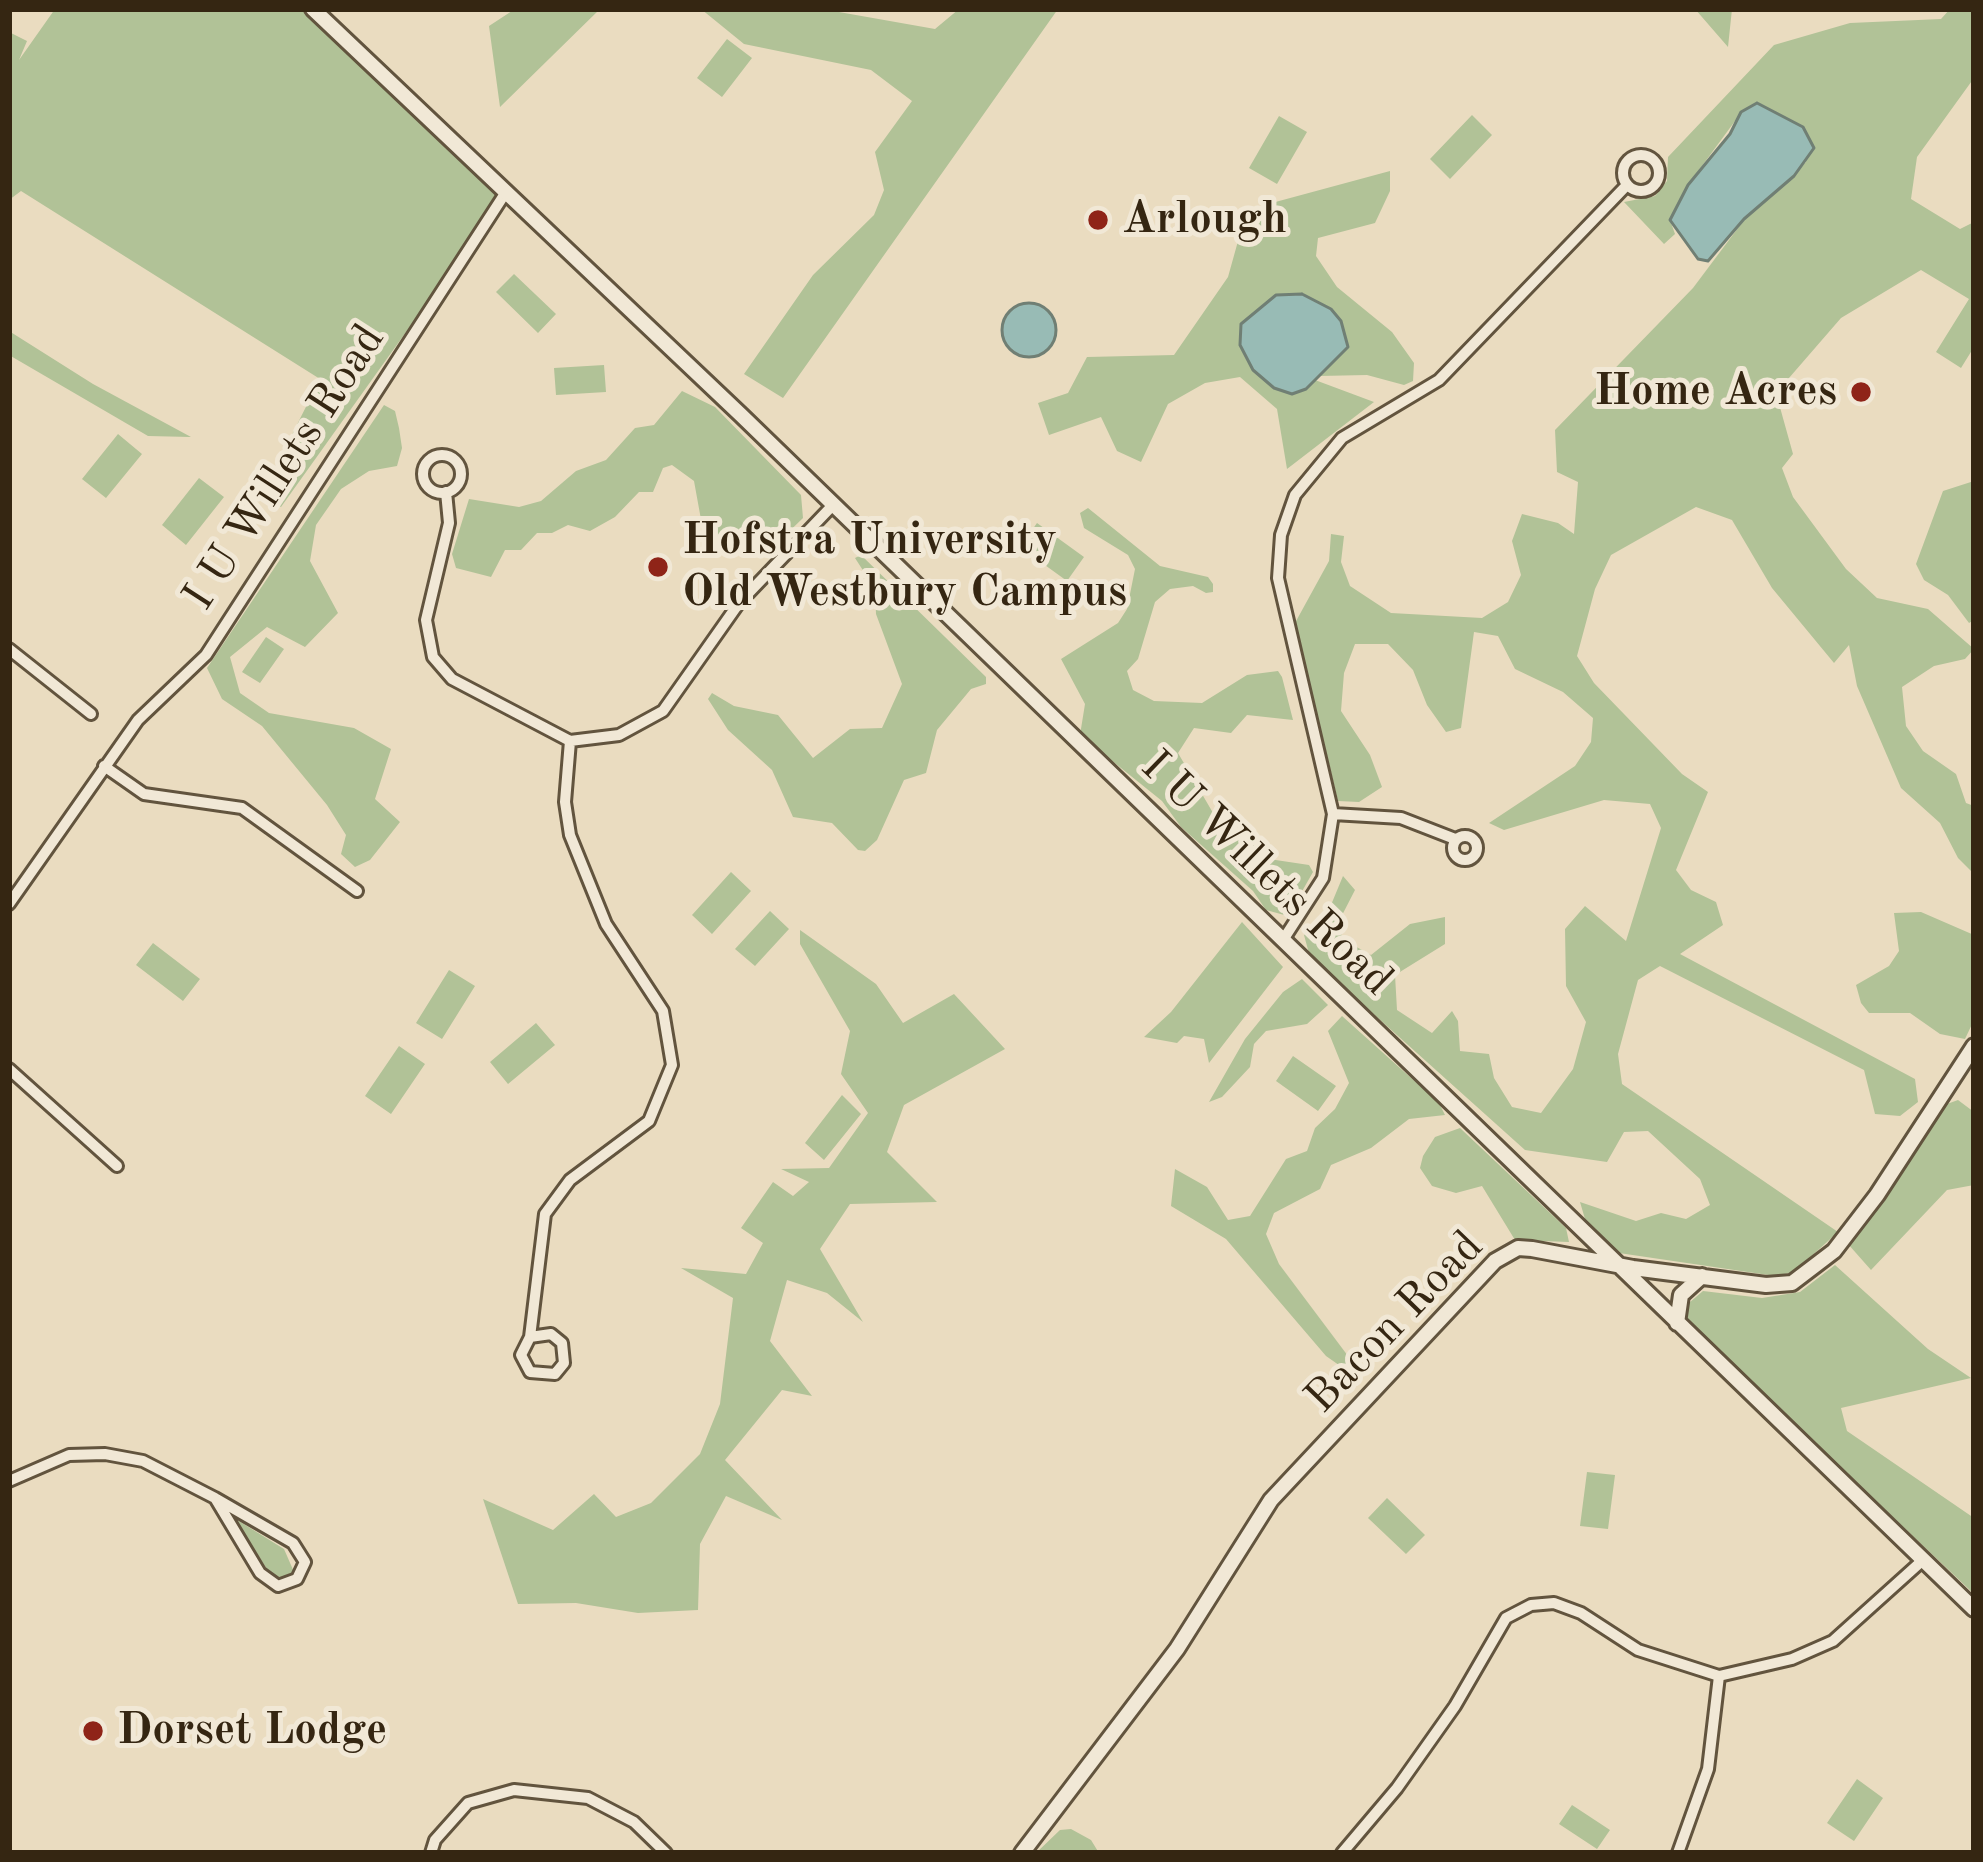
<!DOCTYPE html>
<html>
<head>
<meta charset="utf-8">
<style>
	body { margin:0 }
	#map { position:relative; width:1983px; height:1862px; overflow:hidden; background:#eadcc0; font-family:"Old Standard TT",serif }
	canvas { display:block }
	.frame { position:absolute; inset:0; border:12px solid #352612; pointer-events:none }
</style>
</head>
<body>
<div id="map">
<canvas width="1983" height="1862"></canvas>
<div class="frame"></div>
</div>
<script>
const g = document.querySelector('canvas').getContext('2d');
g.lineJoin = 'round';
function fillPath(path, color) { g.fillStyle = color; g.fill(path, 'evenodd'); }
const toPath = rows => new Path2D(rows.map(r => 'M' + r).join(''));
function strokePath(path, color, width, dash) { g.strokeStyle = color; g.lineWidth = width; g.lineCap = dash ? 'butt' : 'round'; g.setLineDash(dash || []); g.stroke(path); }
function label(font, color, halo, rows, align = 'center') {
  g.font = font + ' "Old Standard TT",serif'; g.lineWidth = 10; g.setLineDash([]); g.textBaseline = 'middle'; g.strokeStyle = halo; g.fillStyle = color; for (const [text, x, y, turn = 0] of rows) {
    g.save(); g.translate(x, y); g.rotate((+turn || 0) * Math.PI / 180); g.textAlign = isNaN(turn) ? turn : align; if (halo) g.strokeText(text, 0, 0); g.fillText(text, 0, 0); g.restore();
  }
}
const green = toPath([
	[55,9,313,9,506,192,281,507,260,498,320,379,21,191,9,200,9,32,27,41,19,60],
	[515,9,600,9,500,107,489,26],
	[701,9,822,9,935,29,959,9,1058,9,783,398,744,374,813,275,874,215,884,190,875,152,912,101,871,70,744,44],
	[1695,9,1732,9,1728,47],
	[1950,9,1974,9,1974,78,1917,157,1911,199,1960,229,1974,222,1974,347,1961,368,1936,352,1969,299,1921,270,1841,318,1776,393,1793,454,1782,468,1793,497,1846,569,1877,598,1928,609,1974,649,1965,659,1934,666,1902,687,1906,726,1923,751,1956,774,1966,803,1974,806,1974,874,1958,858,1940,823,1901,788,1857,686,1849,645,1834,663,1772,588,1732,520,1696,507,1611,555,1595,589,1577,656,1594,683,1682,774,1708,792,1676,870,1691,890,1716,902,1723,925,1680,954,1915,1079,1918,1102,1900,1116,1875,1114,1864,1070,1660,966,1638,980,1618,1054,1622,1084,1838,1232,1794,1272,1775,1276,1619,1253,1585,1219,1580,1202,1636,1221,1661,1213,1686,1219,1710,1205,1700,1179,1648,1131,1624,1132,1607,1162,1525,1150,1310,957,1304,935,1326,917,1343,876,1355,890,1337,925,1344,940,1371,955,1410,924,1445,917,1445,944,1395,975,1397,1010,1432,1033,1452,1011,1458,1021,1460,1051,1489,1054,1494,1078,1512,1107,1541,1113,1573,1069,1586,1022,1566,986,1565,929,1585,906,1626,941,1661,828,1650,804,1604,800,1504,830,1489,823,1575,766,1591,742,1593,718,1563,692,1515,669,1498,636,1474,632,1461,728,1446,732,1427,705,1413,670,1388,644,1355,644,1344,673,1341,711,1370,755,1382,787,1359,802,1338,801,1295,623,1329,561,1331,534,1344,536,1341,562,1350,586,1391,613,1482,618,1508,602,1521,575,1512,541,1522,514,1558,523,1574,534,1578,482,1557,472,1555,430,1693,288,1744,220,1806,162,1735,121,1688,185,1670,220,1675,234,1664,244,1624,202,1655,196,1667,181,1668,157,1774,45,1850,23,1941,19],
	[727,39,752,58,722,97,697,78],
	[1472,115,1492,135,1450,179,1430,159],
	[1279,116,1307,132,1277,184,1249,168],
	[1390,171,1390,191,1375,223,1318,238,1316,256,1337,287,1392,332,1414,363,1413,381,1404,385,1367,375,1319,376,1347,346,1341,321,1241,324,1240,345,1253,370,1306,389,1315,380,1374,402,1287,469,1277,409,1240,377,1205,383,1168,404,1141,462,1117,451,1101,417,1049,435,1038,403,1068,393,1087,357,1174,355,1228,277,1245,216,1268,204],
	[514,274,556,314,538,333,496,292],
	[9,331,93,384,191,437,148,436,9,355],
	[604,365,606,392,556,395,554,368],
	[682,391,715,407,801,495,803,518,766,554,757,557,718,545,702,525,694,481,672,465,663,468,653,492,639,492,615,517,590,531,568,525,552,533,537,533,521,550,505,550,491,577,456,568,452,554,469,499,519,507,541,501,576,471,606,460,635,428,654,425],
	[384,405,395,411,399,428,402,448,397,466,369,471,341,489,316,525,310,561,338,613,305,647,267,627,230,657,240,693,269,713,354,728,391,749,375,799,400,822,370,860,355,867,341,854,346,835,327,805,262,726,222,699,207,668],
	[118,434,142,454,106,498,82,479],
	[199,478,224,497,186,545,162,525],
	[1974,481,1974,620,1969,623,1948,595,1924,580,1916,564,1943,491],
	[1088,508,1160,566,1208,577,1213,584,1213,592,1206,593,1193,586,1170,589,1155,602,1138,659,1127,671,1133,690,1154,701,1202,703,1247,675,1278,671,1282,677,1293,720,1247,715,1231,733,1194,728,1178,753,1223,830,1252,837,1269,859,1309,865,1313,872,1288,916,1266,910,1253,891,1181,827,1162,801,1080,735,1085,704,1061,659,1118,623,1127,609,1135,569,1128,555,1084,528,1080,513],
	[1037,523,1084,557,1067,581,1020,547],
	[861,555,986,677,986,684,971,689,937,730,926,773,904,780,877,840,865,851,858,850,832,823,793,817,772,770,728,730,708,699,712,693,734,706,778,715,813,758,850,729,882,728,902,684,876,614,875,589,855,558],
	[266,637,284,649,260,683,242,672],
	[731,872,751,891,712,934,692,915],
	[770,911,789,929,755,966,735,949],
	[1921,912,1974,935,1974,1020,1965,1039,1940,1034,1910,1013,1869,1013,1861,1003,1856,985,1889,966,1899,951,1894,913],
	[1242,922,1283,967,1209,1063,1204,1039,1184,1036,1177,1043,1144,1037,1171,1012],
	[800,930,876,984,903,1023,954,994,1005,1049,904,1105,887,1152,937,1202,850,1204,820,1249,863,1322,827,1293,787,1280,770,1341,812,1396,782,1390,725,1460,782,1520,726,1496,700,1544,698,1610,638,1613,576,1603,518,1604,483,1499,553,1530,594,1494,616,1517,651,1503,700,1454,720,1404,733,1298,681,1268,746,1274,763,1243,741,1228,773,1182,793,1196,809,1182,781,1169,829,1168,868,1113,841,1074,850,1031,800,944],
	[153,943,200,979,183,1001,136,965],
	[449,970,475,986,442,1039,416,1023],
	[1302,979,1328,1005,1307,1024,1266,1031,1254,1044,1250,1067,1222,1097,1209,1102,1245,1039,1283,992],
	[1342,1016,1439,1103,1445,1115,1409,1119,1371,1148,1331,1165,1320,1189,1274,1213,1266,1234,1279,1264,1354,1364,1356,1377,1326,1356,1226,1239,1171,1206,1175,1169,1207,1187,1228,1220,1250,1216,1286,1159,1307,1151,1315,1128,1335,1109,1349,1083,1328,1031],
	[536,1023,555,1045,508,1084,490,1062],
	[399,1046,425,1064,391,1114,365,1096],
	[1293,1056,1336,1086,1318,1111,1276,1081],
	[842,1095,861,1114,824,1160,805,1143],
	[1958,1100,1974,1112,1974,1185,1947,1190,1871,1270,1848,1244,1947,1104],
	[1460,1128,1566,1228,1569,1242,1515,1240,1482,1186,1456,1193,1432,1186,1420,1168,1423,1156,1435,1137],
	[1835,1265,1928,1349,1971,1378,1841,1408,1847,1431,1974,1518,1974,1594,1687,1322,1683,1308,1703,1291,1762,1298,1800,1292],
	[1587,1472,1615,1475,1608,1529,1580,1526],
	[1387,1498,1425,1535,1406,1554,1368,1518],
	[234,1518,284,1549,294,1572,274,1580],
	[1857,1779,1883,1798,1854,1841,1827,1823],
	[1572,1805,1610,1830,1597,1849,1559,1824],
	[1071,1829,1091,1840,1099,1853,1036,1853,1060,1830]
]);
const water = toPath([
	[1757,103,1803,127,1814,148,1794,176,1744,219,1708,261,1698,259,1670,220,1688,185,1730,134,1741,112,1757,103],
	[1302,294,1331,309,1341,321,1348,347,1306,389,1292,394,1274,388,1253,370,1240,345,1241,324,1276,295,1302,294],
	'1002 330a27 27 0 1 1 54 0a27 27 0 1 1-54 0Z'
]);
const minor = toPath([
	'1623 173a18 18 0 1 1 36 0a18 18 0 1 1-36 0Z',
	'423 474a19 19 0 1 1 38 0a19 19 0 1 1-38 0Z',
	[446,492,449,523,426,620,433,657,452,679,570,741,619,735,663,711,739,603,833,505],
	[9,649,91,714],
	[104,766,144,794,242,808,357,891],
	[1333,814,1401,818,1455,839],
	'1453 848a12 12 0 1 1 24 0a12 12 0 1 1-24 0Z',
	[9,904,138,720,206,655,506,192],
	[1283,940,1323,878,1333,814,1278,578,1281,535,1295,495,1342,438,1439,380,1627,185],
	[9,1069,117,1166],
	[530,1337,551,1334,562,1343,564,1363,555,1374,530,1372,521,1355,530,1337,545,1214,570,1180,649,1121,672,1065,663,1011,606,924,570,835,565,802,570,741],
	[9,1481,69,1455,105,1454,143,1461,215,1498],
	[215,1498,293,1543,305,1562,297,1579,278,1586,260,1573,215,1498],
	[1719,1676,1792,1659,1833,1641,1923,1560],
	[431,1853,435,1840,468,1803,514,1790,588,1798,634,1822,666,1853],
	[1342,1853,1397,1788,1455,1706,1506,1618,1531,1605,1554,1603,1581,1613,1638,1650,1719,1676,1708,1769,1678,1853]
]);
const tertiary = toPath([
	[313,9,741,415,1974,1609],
	[1677,1323,1681,1295,1702,1276],
	[1022,1853,1177,1649,1271,1500,1495,1261,1518,1248,1532,1249,1633,1268,1766,1285,1792,1283,1834,1251,1877,1195,1974,1046]
]);
const markers = [
	[1098,220,12,"#8f2418"],
	[1861,392,12,"#8f2418"],
	[658,567,12,"#8f2418"],
	[93,1731,12,"#8f2418"]
];
const poiNames = [
	["Arlough",1122,220],
	["Home Acres",1837,392,"right"],
	["Hofstra University",682,541],
	["Old Westbury Campus",682,593],
	["Dorset Lodge",117,1731]
];
const streetNames = [
	["I U Willets Road",285,468,-57],
	["I U Willets Road",1266,874,44],
	["Bacon Road",1395,1323,-46]
];
fillPath(green, '#b1c297');
fillPath(water, '#98bbb5');
strokePath(water, '#707f74', 3);
strokePath(minor, '#62543e', 16);
strokePath(tertiary, '#62543e', 20);
strokePath(minor, '#f1e8d6', 10);
strokePath(tertiary, '#f1e8d6', 14);
for (const [x, y, r, color] of markers) { const dot = new Path2D(); dot.arc(x, y, r, 0, 2 * Math.PI); g.fillStyle = color; g.fill(dot); strokePath(dot, '#f1e8d6', 4.5); }
label('bold 45px', '#352612', '#f1e8d6', poiNames, 'left');
label('45px', '#352612', '#f1e8d6', streetNames);
</script>
</body>
</html>
